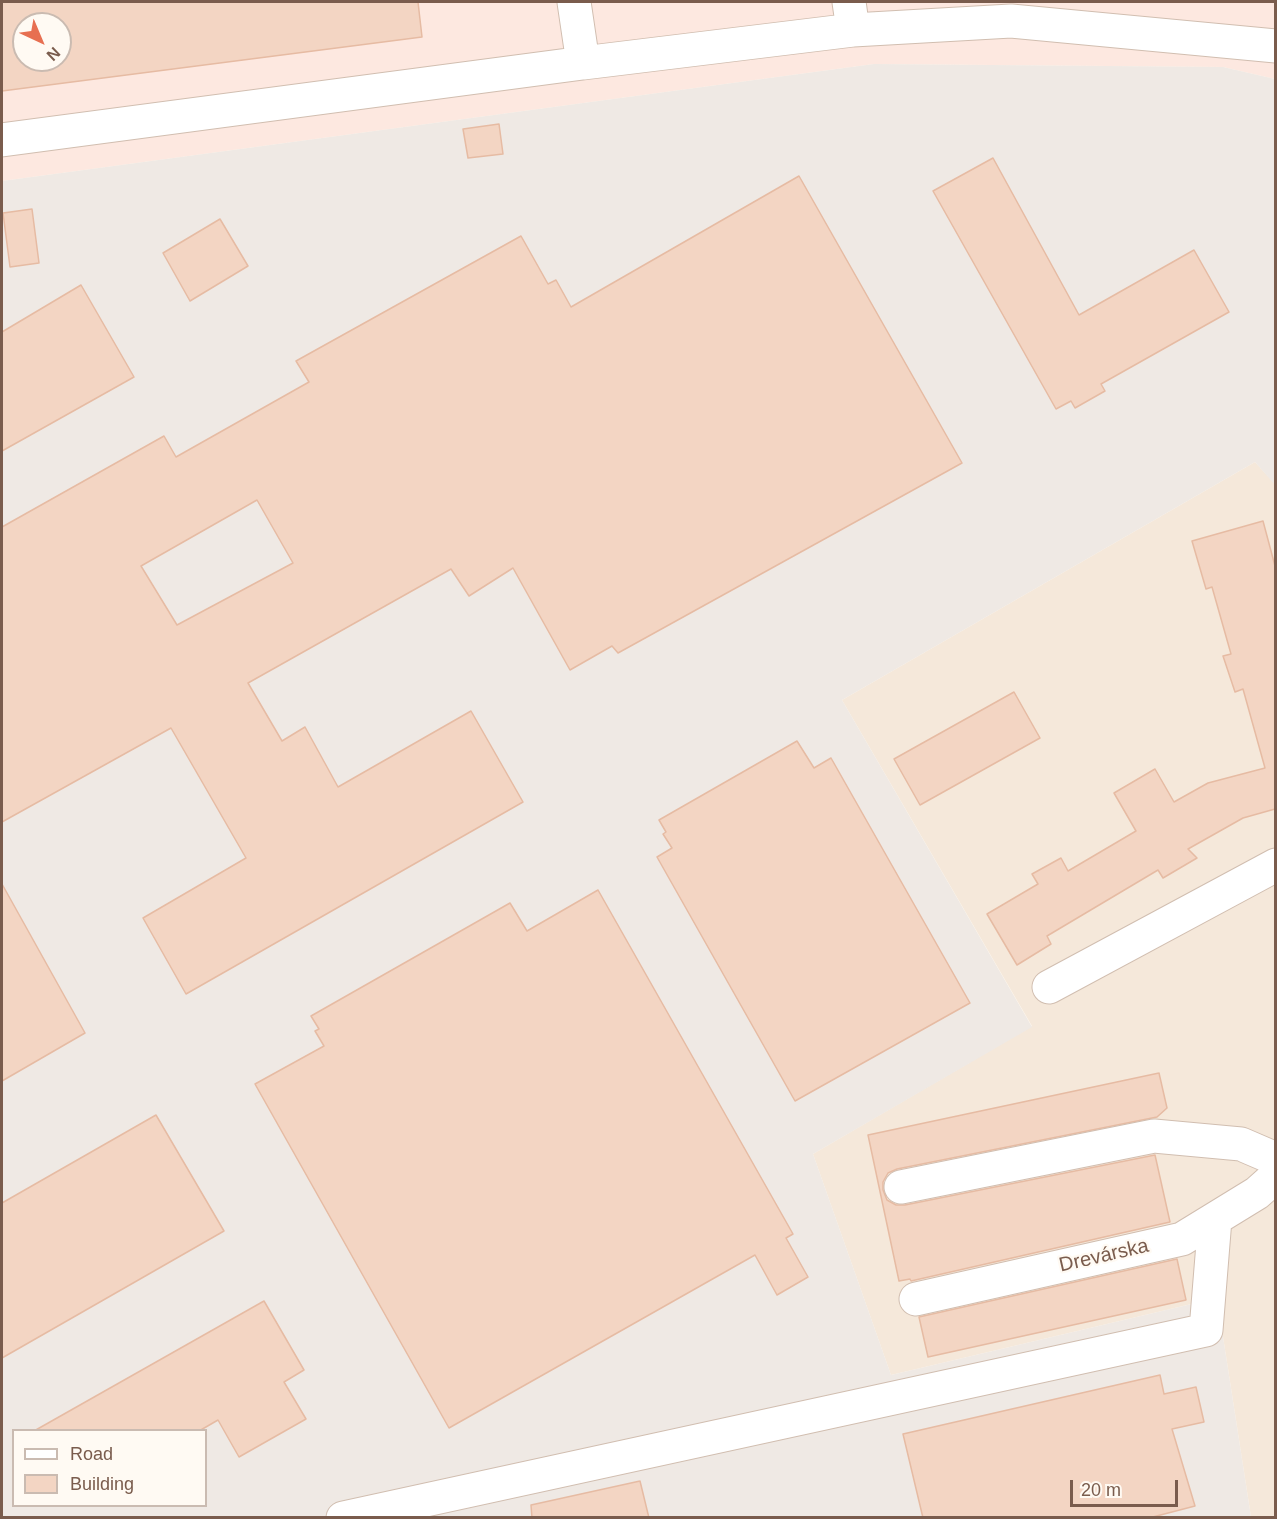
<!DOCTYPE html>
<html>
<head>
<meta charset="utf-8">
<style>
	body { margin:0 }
	#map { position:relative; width:1277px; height:1519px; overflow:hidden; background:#fdf6ec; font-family:Helvetica,sans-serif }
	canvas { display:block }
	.frame { position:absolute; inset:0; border:3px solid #7a5c4d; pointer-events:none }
	.legend { position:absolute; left:12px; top:1429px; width:195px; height:78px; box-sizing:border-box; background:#fffaf3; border:2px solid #cabbb1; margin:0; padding:8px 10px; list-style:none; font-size:18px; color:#7a5c4d }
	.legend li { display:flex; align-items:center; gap:12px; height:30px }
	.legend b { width:30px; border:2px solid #cabbb1 }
	.north { position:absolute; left:12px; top:12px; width:60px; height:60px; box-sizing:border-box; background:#fffaf3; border:2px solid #cabbb1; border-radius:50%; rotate:136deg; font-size:16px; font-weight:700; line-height:24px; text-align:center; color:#7a5c4d }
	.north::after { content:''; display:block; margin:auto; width:21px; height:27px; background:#e76f51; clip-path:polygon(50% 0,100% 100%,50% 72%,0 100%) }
	.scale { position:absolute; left:1070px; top:1480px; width:108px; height:27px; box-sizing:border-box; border:3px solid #7a5c4d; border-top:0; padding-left:8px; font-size:18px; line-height:21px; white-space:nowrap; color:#7a5c4d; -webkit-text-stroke:4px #fffaf3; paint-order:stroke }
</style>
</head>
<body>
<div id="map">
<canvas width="1277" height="1519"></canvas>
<div class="frame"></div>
<ul class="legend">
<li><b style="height:8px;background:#fff"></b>Road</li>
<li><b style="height:16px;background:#f3d5c3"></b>Building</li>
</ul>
<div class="north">N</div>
<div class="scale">20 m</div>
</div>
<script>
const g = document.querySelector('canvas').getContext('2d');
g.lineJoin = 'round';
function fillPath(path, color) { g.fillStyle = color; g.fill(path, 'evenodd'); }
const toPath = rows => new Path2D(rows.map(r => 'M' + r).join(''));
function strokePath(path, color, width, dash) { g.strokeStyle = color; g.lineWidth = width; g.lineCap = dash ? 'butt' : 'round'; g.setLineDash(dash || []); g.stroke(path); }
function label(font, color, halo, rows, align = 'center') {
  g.font = font + ' Helvetica,sans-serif'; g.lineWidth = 4.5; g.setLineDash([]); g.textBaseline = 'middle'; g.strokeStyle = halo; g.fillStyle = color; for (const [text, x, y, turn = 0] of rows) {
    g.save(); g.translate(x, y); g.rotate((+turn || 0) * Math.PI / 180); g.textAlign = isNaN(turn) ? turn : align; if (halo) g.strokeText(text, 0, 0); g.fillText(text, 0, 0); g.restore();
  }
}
const residential = toPath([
	[1255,462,1276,485,1275,1517,1251,1517,1217,1298,891,1375,813,1154,1032,1026,842,700]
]);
const commercial = toPath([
	[2,2,1275,2,1275,79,1223,67,874,64,2,181],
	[24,24,60,24,60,60,24,60]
]);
const industrial = toPath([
	[874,64,1223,67,1275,79,1275,485,1255,462,842,700,1032,1027,813,1154,891,1375,1217,1298,1251,1517,2,1517,2,181],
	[14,1430,206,1430,206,1506,14,1506]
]);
const building = toPath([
	[2,2,418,2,422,37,2,91,2,2],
	[24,24,60,24,60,60,24,60,24,24],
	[499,124,503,154,468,158,463,129,499,124],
	[993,158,1079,315,1194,250,1229,312,1101,384,1105,391,1075,408,1071,401,1056,409,933,191,993,158],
	[799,176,962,463,618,653,612,646,570,670,513,568,469,596,451,569,248,683,282,741,305,727,338,787,471,711,523,802,186,994,143,918,246,858,171,728,2,822,2,527,164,436,176,457,309,382,296,361,521,236,548,284,556,280,571,307,799,176],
	[257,500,293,563,177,625,141,566,257,500],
	[32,209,39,263,10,267,3,213,32,209],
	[220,219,248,266,190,301,163,253,220,219],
	[81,285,134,377,2,451,2,332,81,285],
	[1263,521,1275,566,1275,809,1243,818,1188,849,1197,858,1163,878,1158,870,1047,936,1051,944,1017,965,987,914,1038,884,1032,874,1061,858,1068,871,1136,831,1114,793,1155,769,1174,802,1208,783,1265,768,1243,689,1235,692,1223,656,1231,654,1212,587,1206,589,1192,541,1263,521],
	[1014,692,1040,738,920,805,894,759,1014,692],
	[797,741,814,768,831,758,970,1003,795,1101,657,857,672,848,663,834,666,832,659,820,797,741],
	[2,884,85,1033,2,1081,2,884],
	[598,890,793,1234,786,1238,808,1277,777,1295,755,1255,449,1428,255,1084,324,1046,315,1031,319,1029,311,1016,510,903,527,931,598,890],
	[1159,1073,1167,1108,1157,1117,897,1169,888,1173,883,1182,883,1190,887,1200,896,1205,905,1205,1155,1155,1170,1222,911,1281,910,1279,899,1281,868,1135,1159,1073],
	[156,1115,224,1231,2,1358,2,1203,156,1115],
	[1177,1259,1186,1300,928,1357,919,1317,1177,1259],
	[264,1301,304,1370,284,1382,306,1419,239,1457,218,1420,199,1431,34,1431,264,1301],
	[1160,1375,1164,1394,1196,1387,1204,1422,1172,1429,1195,1506,1149,1518,923,1518,903,1434,1160,1375],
	[640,1481,649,1518,532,1518,531,1505,640,1481]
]);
const minor = toPath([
	[574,2,583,63,853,30,1011,21,1276,46],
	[849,2,853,30],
	[2,140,583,63],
	[1049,987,1276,865],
	[901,1187,1154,1136,1241,1144,1276,1159],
	[916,1299,1182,1239,1257,1193,1276,1176],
	[343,1518,1206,1330,1215,1219]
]);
const streetNames = [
	["Drevárska",1104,1256,-13]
];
fillPath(residential, '#f5e8da');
fillPath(commercial, '#fde8e0');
fillPath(industrial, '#efe9e4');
fillPath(building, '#f3d5c3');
strokePath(building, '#e6bba3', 1.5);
strokePath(minor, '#d1beb0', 35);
strokePath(minor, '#fff', 33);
label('20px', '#7a5c4d', '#fffaf3', streetNames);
</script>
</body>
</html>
